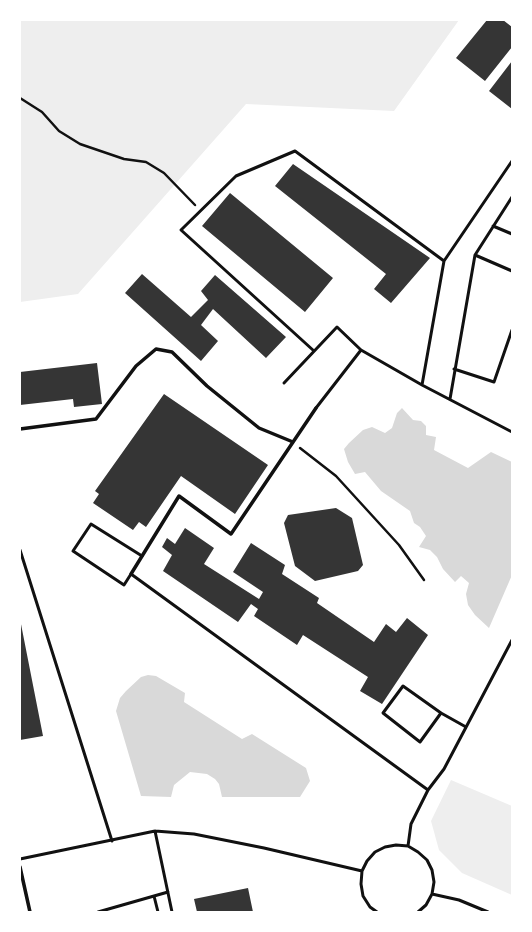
<!DOCTYPE html>
<html>
<head>
<meta charset="utf-8">
<style>
	body { margin:0 }
	#map { position:relative; width:532px; height:932px; overflow:hidden; background:#fff; font-family:Helvetica,sans-serif }
	canvas { display:block }
	.frame { position:absolute; inset:0; border:21px solid #fff; pointer-events:none }
</style>
</head>
<body>
<div id="map">
<canvas width="532" height="932"></canvas>
<div class="frame"></div>
</div>
<script>
const g = document.querySelector('canvas').getContext('2d');
g.lineJoin = 'round';
function fillPath(path, color) { g.fillStyle = color; g.fill(path, 'evenodd'); }
const toPath = rows => new Path2D(rows.map(r => 'M' + r).join(''));
function strokePath(path, color, width, dash) { g.strokeStyle = color; g.lineWidth = width; g.lineCap = dash ? 'butt' : 'round'; g.setLineDash(dash || []); g.stroke(path); }
const green = toPath([
	[20,20,459,20,394,111,246,104,78,294,20,302],
	[451,780,512,806,512,895,462,873,439,850,431,821]
]);
const water = toPath([
	[402,408,413,420,421,421,426,426,426,435,436,437,434,450,468,468,491,452,512,462,512,575,489,628,475,615,468,605,466,594,469,583,461,576,455,582,443,569,437,557,430,550,419,547,426,536,420,527,414,523,410,511,381,491,365,472,355,474,348,462,344,449,349,443,363,430,372,427,385,433,392,428,397,413],
	[148,675,156,676,185,693,184,702,242,739,252,734,306,768,310,781,300,797,222,797,219,784,215,779,207,774,190,772,174,785,171,797,141,796,116,711,120,698,126,691,141,677]
]);
const building = toPath([
	[487,20,503,20,512,27,512,47,485,81,456,58],
	[512,61,512,109,489,91],
	[293,164,430,258,391,303,374,289,386,274,275,186],
	[230,193,333,278,305,312,202,226],
	[142,274,191,317,208,300,201,291,215,275,286,337,266,358,213,309,201,325,218,341,201,361,125,293],
	[97,363,102,404,74,407,73,399,20,405,20,372],
	[164,394,268,465,235,514,181,476,146,527,139,522,133,530,93,503,99,494,95,491],
	[336,508,352,518,363,565,358,571,315,581,295,566,284,523,288,515],
	[185,528,214,548,204,564,259,599,263,592,233,572,251,543,285,565,282,574,319,598,317,603,374,642,386,624,396,632,407,618,428,635,382,704,360,691,368,677,303,635,297,645,254,616,258,609,251,604,238,622,163,571,172,555,162,547,167,538,175,544],
	[20,619,43,736,20,740],
	[248,888,253,912,197,912,194,899]
]);
const path = toPath([
	[20,98,42,112,59,131,80,144,124,159,146,162,164,173,195,205],
	[300,448,336,476,399,545,424,580]
]);
const service = toPath([
	[512,161,444,261,422,385,512,432],
	[493,226,512,234],
	[475,255,512,271],
	[314,351,181,230,236,176,295,151,444,261],
	[454,369,494,382,512,330],
	[284,383,337,327,361,350,422,385],
	[450,399,475,255,512,197],
	[316,408,361,350],
	[20,550,112,841],
	[142,556,91,524,73,551,124,585,131,574,428,790],
	[441,713,420,742,383,713,403,686,441,713,466,727],
	[155,831,172,912],
	[408,846,411,824,428,790,444,769,512,640],
	[20,859,155,831,194,834,264,848,362,871],
	[432,894,459,900,488,912],
	[154,896,158,912],
	[98,912,168,892],
	[377,912,370,907,363,896,361,884,362,871,367,861,375,852,385,847,396,845,408,846,418,852,427,860,432,870,434,882,432,894,426,905,418,912]
]);
const pedestrian = toPath([
	[20,429,96,419,136,366,156,349,172,352,207,386,259,428,293,442],
	[131,574,179,496,231,534,316,408],
	[20,867,30,912]
]);
fillPath(green, '#eee');
fillPath(water, '#d9d9d9');
fillPath(building, '#353535');
strokePath(path, '#111', 2.5);
strokePath(service, '#111', 3);
strokePath(pedestrian, '#111', 3.5);
</script>
</body>
</html>
